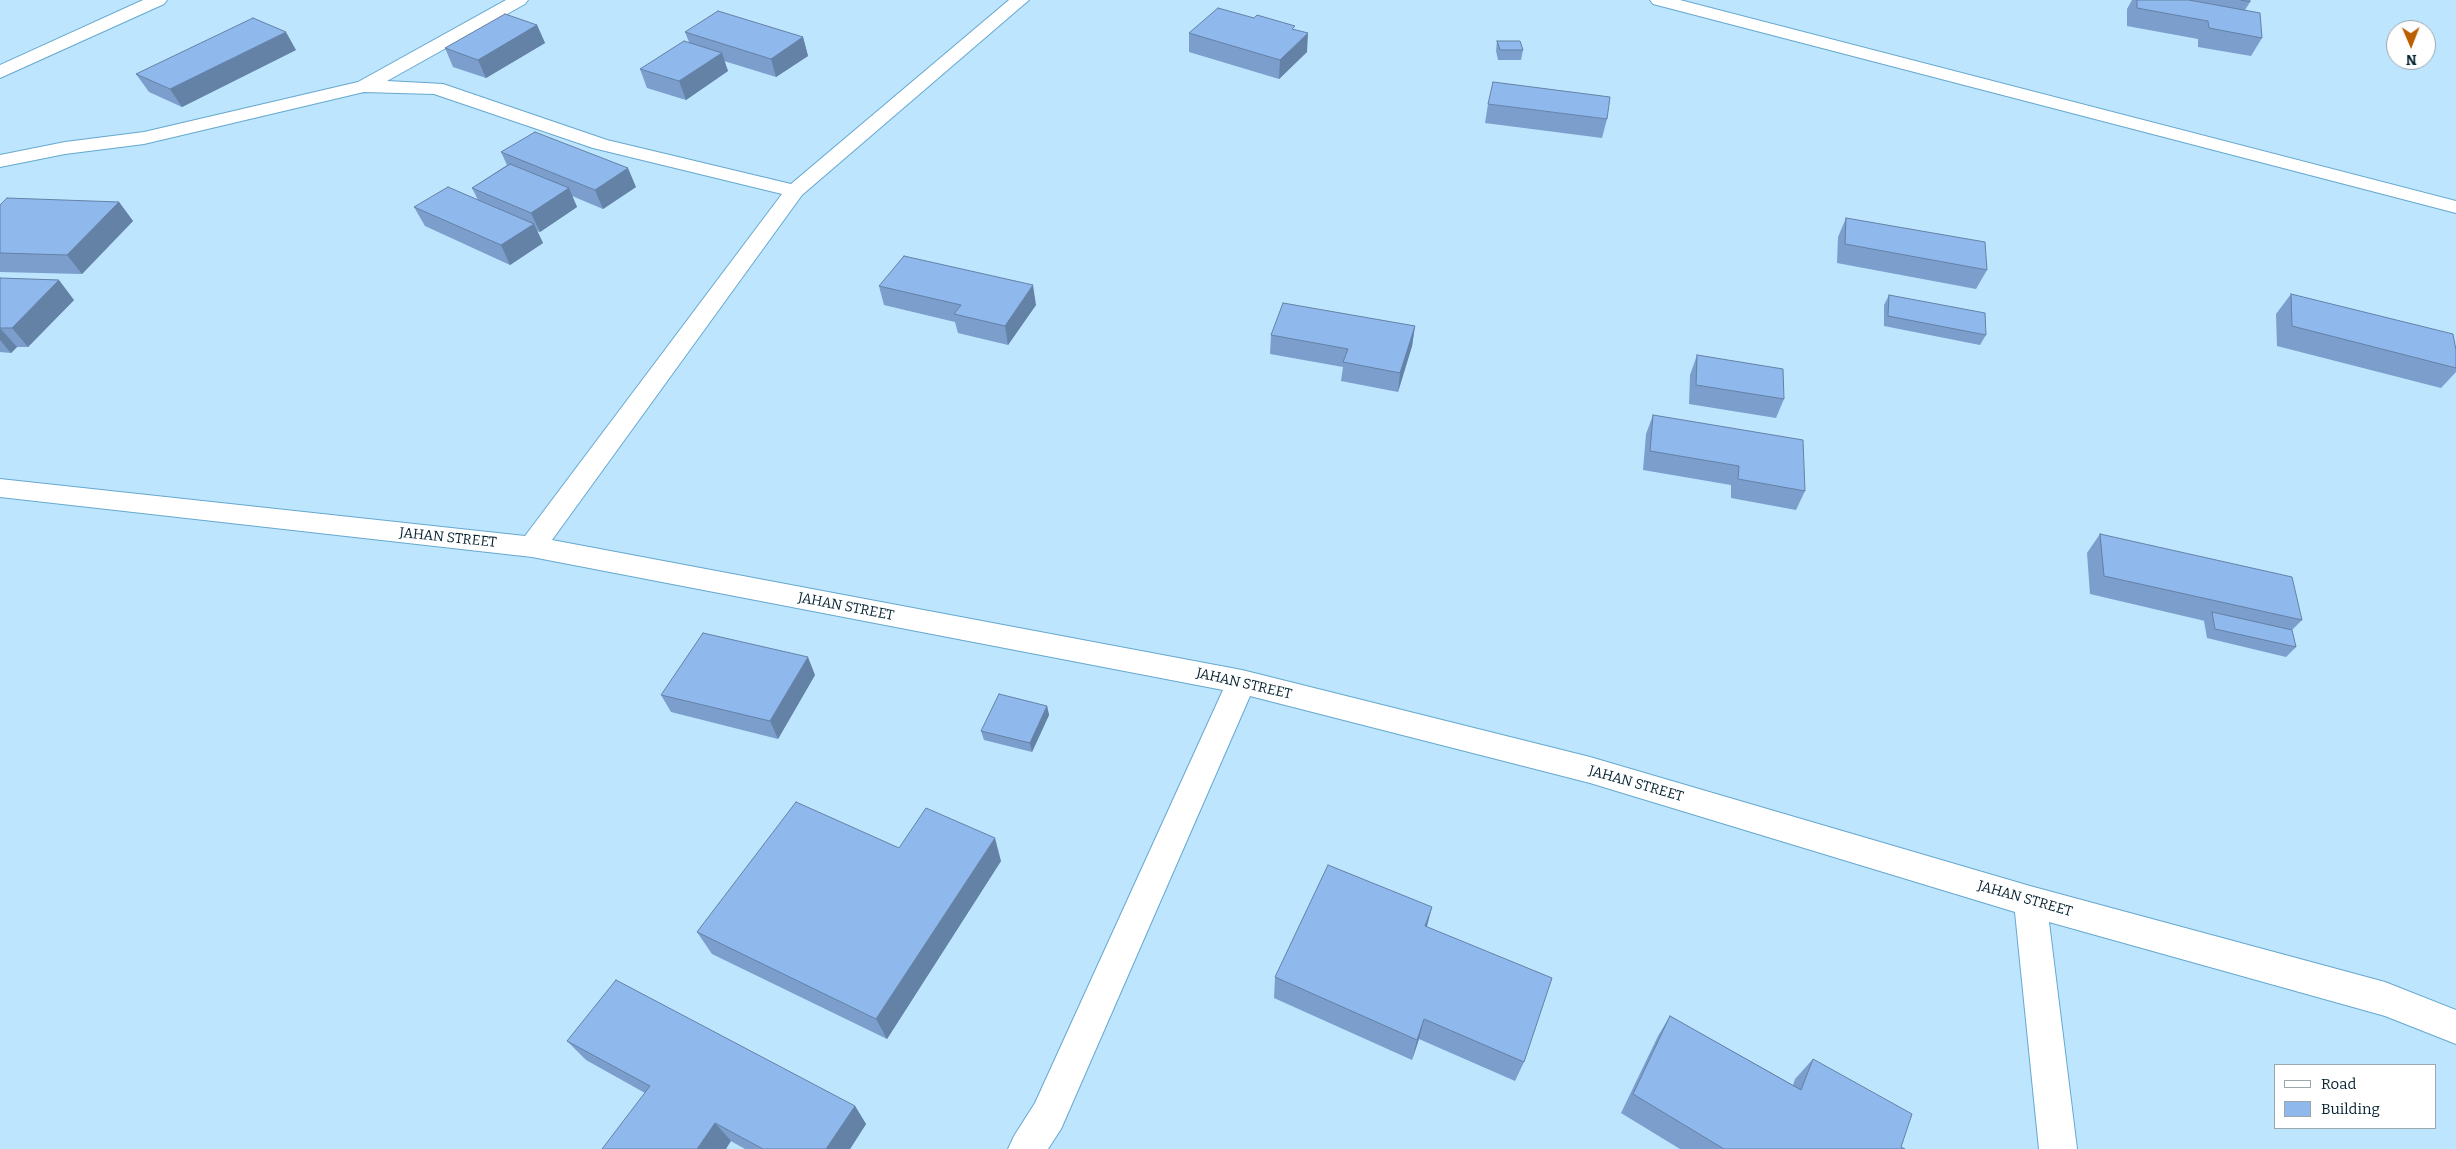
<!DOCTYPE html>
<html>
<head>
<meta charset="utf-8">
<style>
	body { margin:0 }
	#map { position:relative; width:2456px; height:1149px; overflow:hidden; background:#bde5fe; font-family:Bitter,serif }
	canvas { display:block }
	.legend { position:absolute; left:2274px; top:1064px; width:162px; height:65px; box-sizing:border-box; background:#fff; border:1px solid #9ba7ad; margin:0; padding:6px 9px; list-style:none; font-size:15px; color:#052231 }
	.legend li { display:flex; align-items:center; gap:10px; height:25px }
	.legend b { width:25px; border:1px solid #9ba7ad }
	.north { position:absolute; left:2386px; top:20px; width:50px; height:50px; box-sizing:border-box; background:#fff; border:1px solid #9ba7ad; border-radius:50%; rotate:179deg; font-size:14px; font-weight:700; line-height:20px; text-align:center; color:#052231 }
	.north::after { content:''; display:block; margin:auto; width:18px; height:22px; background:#ba6000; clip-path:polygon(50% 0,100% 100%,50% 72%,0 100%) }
</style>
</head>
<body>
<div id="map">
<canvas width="2456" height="1149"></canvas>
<ul class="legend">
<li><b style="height:6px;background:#fff"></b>Road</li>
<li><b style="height:14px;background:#8fb8ed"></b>Building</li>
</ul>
<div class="north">N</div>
</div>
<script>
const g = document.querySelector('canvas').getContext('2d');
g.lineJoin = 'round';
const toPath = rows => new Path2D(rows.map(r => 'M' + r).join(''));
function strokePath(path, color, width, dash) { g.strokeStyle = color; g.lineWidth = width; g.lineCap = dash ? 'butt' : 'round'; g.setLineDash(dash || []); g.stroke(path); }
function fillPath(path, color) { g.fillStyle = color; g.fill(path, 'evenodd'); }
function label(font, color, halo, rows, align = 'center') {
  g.font = font + ' Bitter,serif'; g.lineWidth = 5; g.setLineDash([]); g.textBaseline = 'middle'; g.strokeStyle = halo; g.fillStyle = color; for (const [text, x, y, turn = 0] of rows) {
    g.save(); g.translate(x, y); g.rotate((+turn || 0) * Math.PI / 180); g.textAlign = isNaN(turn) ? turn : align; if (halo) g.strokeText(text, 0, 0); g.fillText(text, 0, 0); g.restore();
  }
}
const minor = toPath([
	[143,0,167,0,164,4,0,78,0,65,143,0],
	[506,0,528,0,525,4,387,81,443,84,607,140,791,184,1009,0,1029,0,802,195,552,540,1242,670,1590,757,2030,886,2385,982,2456,1010,2456,1044,2385,1016,2049,922,2077,1149,2039,1149,2015,912,1590,783,1250,696,1061,1129,1048,1149,1008,1149,1014,1136,1035,1103,1223,690,532,557,0,497,0,479,525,536,782,194,593,148,434,94,364,92,144,144,65,154,0,167,0,155,65,142,144,132,358,82,506,0],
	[1650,0,1680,0,2456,201,2456,213,1653,4,1650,0]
]);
const wall = toPath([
	[2132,0,2250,0,2250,2,2245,10,2262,38,2251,56,2198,47,2198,39,2127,26,2127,9],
	[537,25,545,43,486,78,453,67,445,48],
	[685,32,803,37,808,56,776,77,724,61,728,71,686,100,647,88,640,69,689,42],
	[1189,33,1307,52,1279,79,1189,52],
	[1497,41,1523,50,1521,60,1498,60,1496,51],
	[296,50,182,107,149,92,136,74],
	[1488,104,1607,119,1602,138,1485,123],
	[501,152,636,187,603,209,572,196,577,207,540,232,537,231,543,243,510,265,425,226,414,207,478,200,472,188,507,165],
	[119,202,133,221,82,274,0,272,0,205],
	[1846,218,1987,270,1976,289,1837,263,1838,237],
	[0,278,74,300,28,347,17,347,11,353,0,352],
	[879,286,1036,305,1008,345,958,333,955,322,884,305],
	[2291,294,2456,350,2456,372,2441,388,2277,346,2276,314],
	[1889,295,1986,335,1980,345,1884,326,1884,305],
	[1415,326,1412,346,1398,392,1341,381,1343,367,1270,354,1271,335],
	[1697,355,1784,399,1776,418,1689,404,1690,375],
	[1653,415,1805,491,1796,510,1731,498,1731,485,1643,470,1646,434],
	[2100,534,2302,620,2292,630,2296,647,2286,657,2207,638,2204,621,2205,621,2090,594,2087,553],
	[815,675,778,739,671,712,661,695],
	[1047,706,1049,715,1032,752,984,740,981,731],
	[899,848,1001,861,887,1039,712,954,697,932],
	[1427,927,1524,1062,1515,1081,1419,1039,1412,1060,1274,998,1275,977],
	[1670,1016,1793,1085,1795,1079,1813,1059,1901,1147,1905,1149,1680,1149,1621,1113,1658,1036],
	[567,1041,855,1106,866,1124,850,1149,745,1149,586,1060]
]);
const shadedWall = toPath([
	[537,25,545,43,486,78,478,60],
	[286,32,296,50,182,107,170,89],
	[1308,33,1307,52,1279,79,1280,60],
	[803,37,808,56,776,77,771,59],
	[722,53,728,71,686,100,679,81],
	[628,168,636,187,603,209,595,190],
	[569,188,577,207,540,232,531,213],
	[119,202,133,221,82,274,67,255],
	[534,224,543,243,510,265,501,245],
	[59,280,74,300,28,347,12,328],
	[1033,285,1036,305,1008,345,1005,326],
	[1415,326,1412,346,1398,392,1400,373],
	[0,328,17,347,11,353,0,340],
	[808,657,815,675,778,739,770,721],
	[1047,706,1049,715,1032,752,1030,743],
	[995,838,1001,861,887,1039,876,1019],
	[1432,907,1426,930,1425,926],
	[1424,1019,1419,1039,1412,1060,1417,1040],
	[855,1106,866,1124,850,1149,826,1149],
	[715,1123,731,1141,726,1149,697,1149]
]);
const building = toPath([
	[2137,0,2189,0,2260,13,2262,38,2209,28,2208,21,2137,8,2137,0],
	[2241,0,2250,0,2250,2,2241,0],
	[1218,8,1254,18,1257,15,1295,26,1292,29,1308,33,1280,60,1189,33,1218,8],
	[718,11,803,37,771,59,685,32,718,11],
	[505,14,537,25,478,60,445,48,505,14],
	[253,18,286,32,170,89,136,74,253,18],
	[684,41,722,53,679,81,640,69,684,41],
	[1497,41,1520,41,1523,50,1500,50,1497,41],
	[1493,82,1610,97,1607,119,1488,104,1493,82],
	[535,132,628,168,595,190,501,152,535,132],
	[510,164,569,188,531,213,472,188,510,164],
	[448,187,534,224,501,245,414,207,448,187],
	[7,198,119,202,67,255,0,253,0,205,7,198],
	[1846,218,1985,242,1987,270,1845,244,1846,218],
	[904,256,1033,285,1005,326,954,314,961,305,879,286,904,256],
	[0,278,59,280,12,328,0,328,0,278],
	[2291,294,2453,334,2456,350,2456,368,2292,326,2291,294],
	[1889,295,1985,313,1986,335,1888,316,1889,295],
	[1283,303,1415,326,1400,373,1343,362,1348,349,1271,335,1283,303],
	[1697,355,1783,369,1784,399,1696,385,1697,355],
	[1653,415,1803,440,1805,491,1738,479,1739,466,1650,451,1653,415],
	[2100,534,2292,577,2302,620,2104,576,2100,534],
	[2212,612,2292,630,2296,647,2215,629,2212,612],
	[703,633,808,657,770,721,661,695,703,633],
	[999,694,1047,706,1030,743,981,731,999,694],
	[796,802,899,848,926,808,995,838,876,1019,697,932,796,802],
	[1328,865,1432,907,1425,926,1552,978,1524,1062,1424,1019,1417,1040,1275,977,1328,865],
	[616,980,855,1106,826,1149,763,1149,715,1123,697,1149,602,1149,650,1086,567,1041,616,980],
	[1670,1016,1801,1090,1813,1059,1912,1114,1901,1147,1905,1149,1724,1149,1633,1094,1670,1016]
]);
const streetNames = [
	["JAHAN STREET",448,538,6],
	["JAHAN STREET",846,607,11],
	["JAHAN STREET",1244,684,13],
	["JAHAN STREET",1636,784,16],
	["JAHAN STREET",2025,899,16]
];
strokePath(minor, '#65a8cf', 2);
fillPath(minor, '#fff');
fillPath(wall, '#7b9ecc');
fillPath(shadedWall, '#6481a6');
fillPath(building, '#8fb8ed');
strokePath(building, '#6481a6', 1);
label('14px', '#052231', '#fff', streetNames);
</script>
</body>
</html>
